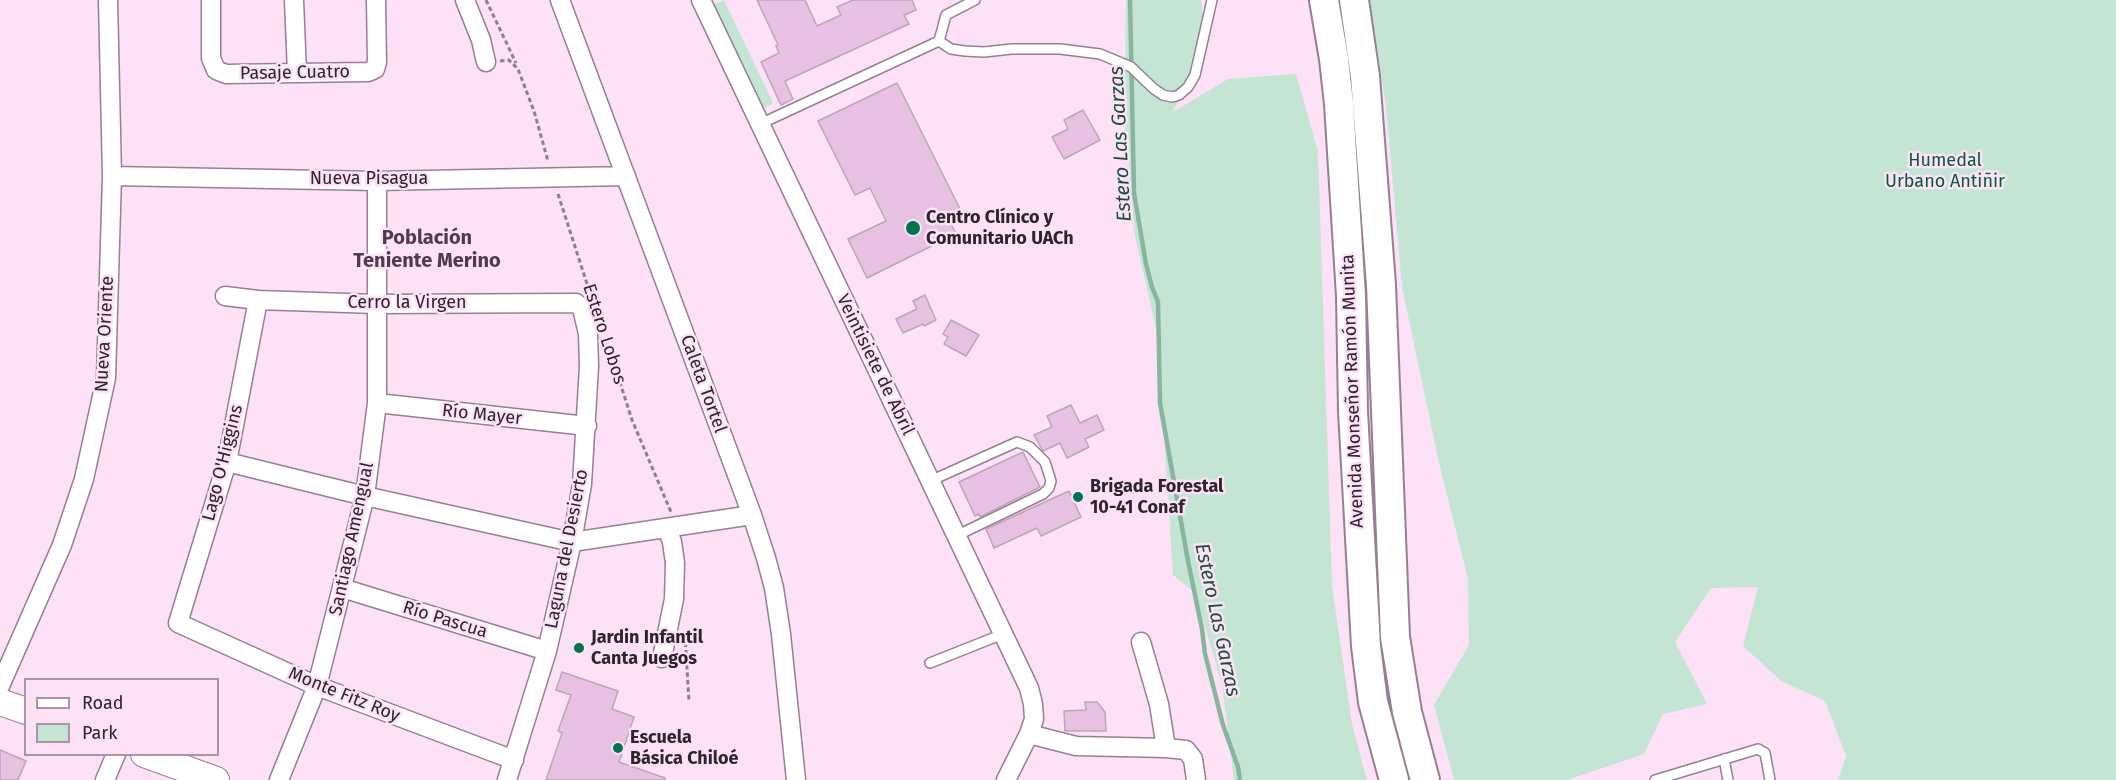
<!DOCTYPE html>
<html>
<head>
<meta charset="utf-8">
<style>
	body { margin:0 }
	#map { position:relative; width:2116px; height:780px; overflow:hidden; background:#fce1f7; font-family:"Fira Sans",sans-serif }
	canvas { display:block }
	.legend { position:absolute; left:24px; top:678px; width:195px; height:78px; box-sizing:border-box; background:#fce1f7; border:2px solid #aa95a6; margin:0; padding:8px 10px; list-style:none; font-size:18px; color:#2e242c }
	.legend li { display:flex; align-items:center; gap:12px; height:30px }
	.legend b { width:30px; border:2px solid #aa95a6 }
</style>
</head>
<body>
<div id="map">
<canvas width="2116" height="780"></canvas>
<ul class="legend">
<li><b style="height:8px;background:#fff"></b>Road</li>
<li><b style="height:16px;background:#c4e5d3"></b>Park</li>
</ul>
</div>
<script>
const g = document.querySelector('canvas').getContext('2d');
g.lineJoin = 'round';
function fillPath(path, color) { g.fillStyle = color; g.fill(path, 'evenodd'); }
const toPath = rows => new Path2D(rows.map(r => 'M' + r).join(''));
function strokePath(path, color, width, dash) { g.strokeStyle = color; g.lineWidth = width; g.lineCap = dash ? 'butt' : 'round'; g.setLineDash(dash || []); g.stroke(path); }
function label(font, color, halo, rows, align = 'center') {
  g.font = font + ' "Fira Sans",sans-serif'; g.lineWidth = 5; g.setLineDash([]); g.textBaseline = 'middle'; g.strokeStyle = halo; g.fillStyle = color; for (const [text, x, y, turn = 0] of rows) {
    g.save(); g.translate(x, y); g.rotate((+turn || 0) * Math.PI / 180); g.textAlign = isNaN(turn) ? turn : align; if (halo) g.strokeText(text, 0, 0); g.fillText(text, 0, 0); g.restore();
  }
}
const green = toPath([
	[724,0,773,103,768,106,763,108,758,106,713,10,715,4],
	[1126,0,1201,0,1207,47,1173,112,1228,79,1296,74,1318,151,1332,586,1352,724,1367,780,1234,780,1222,684,1195,593,1173,575,1158,337,1135,236,1125,123,1114,125,1125,66],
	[1370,0,2116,0,2116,780,1838,780,1846,756,1825,701,1781,681,1743,646,1758,587,1711,588,1675,642,1707,704,1663,714,1644,754,1567,780,1454,780,1434,705,1469,645,1468,579,1439,463,1402,287,1386,106]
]);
const stream = toPath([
	[1130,0,1134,193,1146,264,1152,287,1158,302,1160,403,1188,561,1202,629,1205,654,1223,725,1238,767,1240,780]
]);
const building = toPath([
	[757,0,805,0,817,26,841,15,837,7,853,0,912,0,916,10,904,15,909,24,785,81,793,99,781,105,761,62,779,53,776,46,778,45,757,0],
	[897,83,961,211,948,218,956,234,867,278,848,239,886,221,870,188,855,195,818,121,897,83],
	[1083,110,1100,140,1064,159,1052,137,1068,129,1064,120,1083,110],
	[925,295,936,320,924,326,923,324,903,333,896,319,917,309,913,301,925,295],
	[951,320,979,335,966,356,944,344,948,337,943,334,951,320],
	[1071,405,1080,423,1097,415,1104,430,1085,439,1089,447,1067,458,1060,443,1043,451,1034,435,1052,427,1047,416,1071,405],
	[1023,452,1040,487,980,517,979,514,975,516,959,482,1023,452],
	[1069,491,1081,517,1041,536,1037,528,994,548,986,529,1069,491],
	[562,672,618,691,612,709,634,717,619,762,665,778,665,780,546,780,562,733,558,731,571,695,556,690,562,672],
	[1085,702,1097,702,1105,712,1106,731,1065,731,1064,711,1086,710,1085,702],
	[0,750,26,761,18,780,0,780,0,750]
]);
const path = toPath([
	[486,0,516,63],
	[500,61,509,60,518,69,534,111,548,161],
	[558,194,590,293],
	[606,339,632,420,671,512],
	[685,635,689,702]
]);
const lane = toPath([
	[939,41,951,49,965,51,984,52,1012,49,1060,49,1100,54,1131,67,1154,89,1163,95,1172,97,1179,95,1188,87,1195,75,1212,0],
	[760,124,939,41,946,15,975,0],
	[930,481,1017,442,1030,447,1045,462,1051,481,1049,488,1043,494,956,536],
	[930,663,1003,634],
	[1724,759,1728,780],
	[1655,780,1758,749,1765,753,1770,780]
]);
const street = toPath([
	[211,0,211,58,216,70,226,74,368,72,375,69,377,62,376,0],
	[294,0,297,73],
	[465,0,481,40,486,62],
	[560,0,752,515,766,558,774,588,781,634,796,780],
	[701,0,1029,688,1033,704,1034,719,1029,734,1006,780],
	[112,176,377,181,626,176],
	[225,296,258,300,376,304,576,303,582,308,588,334,589,366,582,484,572,542,547,651,507,780],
	[258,300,227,462,178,623,317,686,514,760],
	[377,403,587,426],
	[227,462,365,496,572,542,752,515],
	[342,588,547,651],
	[1141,642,1159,704,1166,748,1186,750,1193,759,1196,780],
	[662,658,674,599,675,563,672,542,667,528],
	[0,686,62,545,84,479,106,378,112,176,108,0],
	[1029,734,1076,746,1166,748],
	[105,780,116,754],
	[279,780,317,686,365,496,377,403,377,181]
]);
const secondary = toPath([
	[0,702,26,711],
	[144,754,216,780]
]);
const primary = toPath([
	[1324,0,1334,59,1339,104,1351,296,1353,411,1366,646,1373,702,1394,780],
	[1354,0,1365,76,1381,285,1395,637,1407,712,1425,780]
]);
const markers = [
	[913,228,8,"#01724c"],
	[1078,497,6,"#01724c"],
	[579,648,6,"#01724c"],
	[618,748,6,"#01724c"]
];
const streetNames = [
	["Pasaje Cuatro",295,73,-1],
	["Nueva Pisagua",369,179],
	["Cerro la Virgen",407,303],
	["Nueva Oriente",105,334,-87],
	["Estero Lobos",604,334,72],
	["Veintisiete de Abril",875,365,64],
	["Caleta Tortel",703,384,70],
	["Avenida Monseñor Ramón Munita",1353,391,-92],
	["Río Mayer",482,415,6],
	["Lago O'Higgins",223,463,-76],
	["Santiago Amengual",352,539,-78],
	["Laguna del Desierto",567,549,-79],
	["Río Pascua",445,620,17],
	["Monte Fitz Roy",344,695,22]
];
const parkNames = [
	["Humedal",1945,161],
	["Urbano Antiñir",1945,182]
];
const poiNames = [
	["Centro Clínico y",926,218],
	["Comunitario UACh",926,239],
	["Brigada Forestal",1090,487],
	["10-41 Conaf",1090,508],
	["Jardin Infantil",591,638],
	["Canta Juegos",591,659],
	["Escuela",630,738],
	["Básica Chiloé",630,759]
];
const waterNames = [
	["Estero Las Garzas",1121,144,-93],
	["Estero Las Garzas",1217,620,78]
];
const neighbourhoodNames = [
	["Población",427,238],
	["Teniente Merino",427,261]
];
fillPath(green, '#c4e5d3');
strokePath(stream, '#88b59d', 4.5);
fillPath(building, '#e7c1e1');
strokePath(building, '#bda4b9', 1.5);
strokePath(lane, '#977f93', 12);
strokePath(street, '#977f93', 21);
strokePath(secondary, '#977f93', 28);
strokePath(primary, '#977f93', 32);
strokePath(path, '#907e8c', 3, [4.5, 3]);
strokePath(lane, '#fff', 9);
strokePath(street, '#fff', 18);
strokePath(secondary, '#fff', 26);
strokePath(primary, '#fff', 28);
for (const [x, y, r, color] of markers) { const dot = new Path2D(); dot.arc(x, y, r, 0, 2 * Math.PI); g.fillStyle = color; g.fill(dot); strokePath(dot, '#fce1f7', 2); }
label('18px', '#2e242c', '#fce1f7', streetNames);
label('18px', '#065a3c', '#fce1f7', parkNames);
label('bold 18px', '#2e242c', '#fce1f7', poiNames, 'left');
label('italic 20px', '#185038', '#fce1f7', waterNames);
label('bold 20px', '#503b4d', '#fce1f7', neighbourhoodNames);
</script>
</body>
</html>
